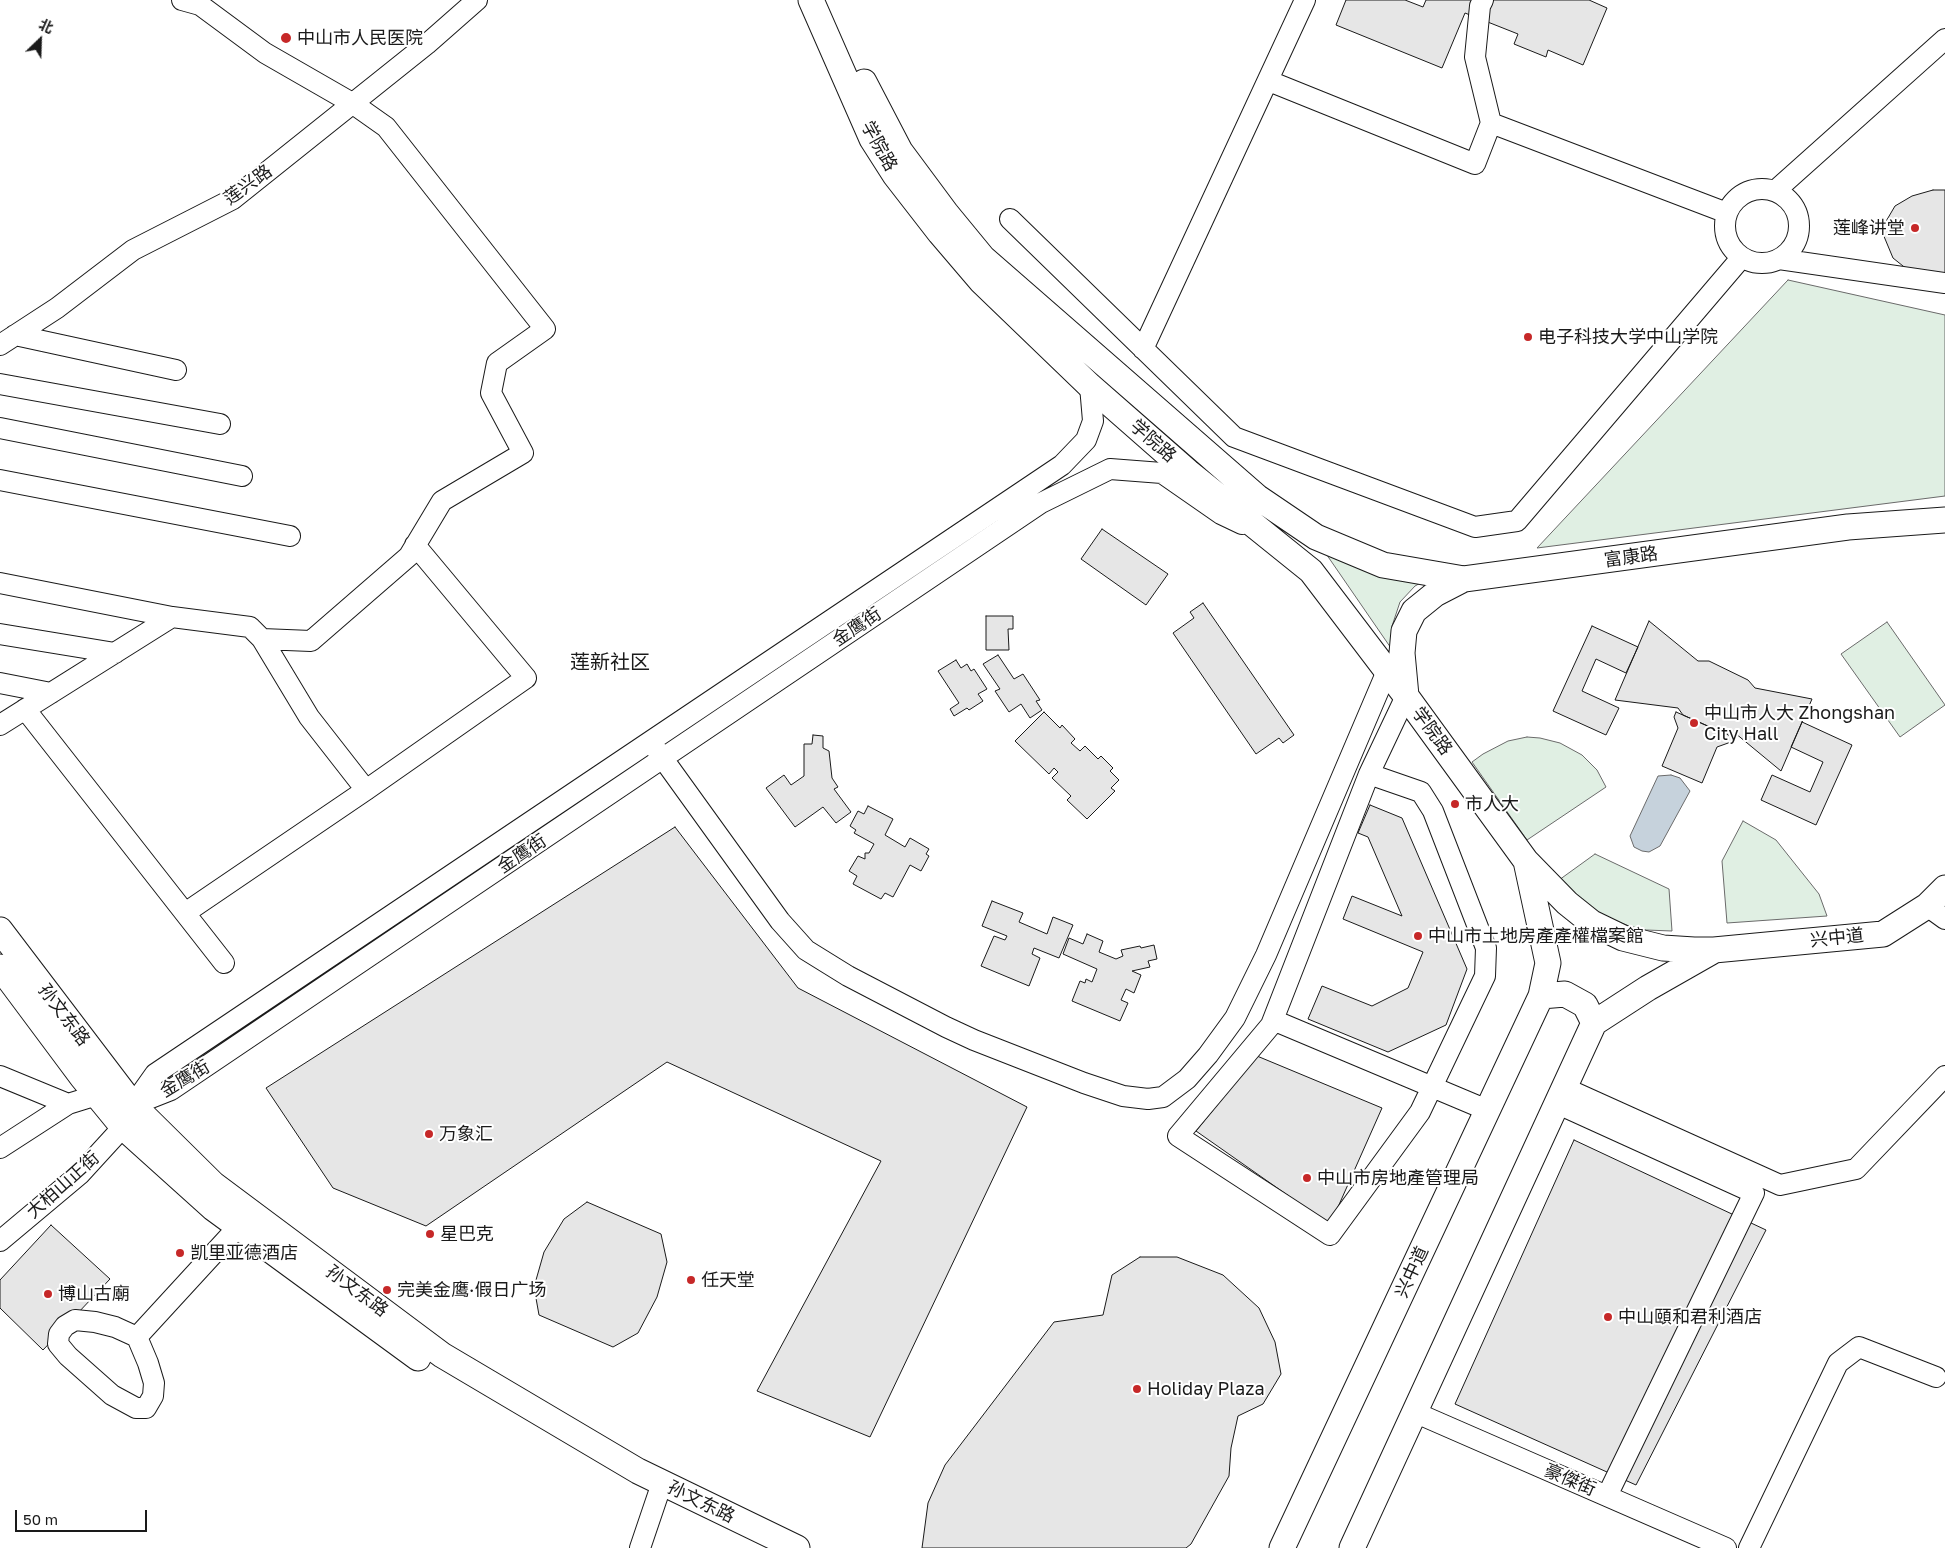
<!DOCTYPE html>
<html>
<head>
<meta charset="utf-8">
<style>
	body { margin:0 }
	#map { position:relative; width:1945px; height:1548px; overflow:hidden; background:#fff; font-family:"Golos Text","Noto Sans SC",sans-serif }
	canvas { display:block }
	.north { position:absolute; left:15px; top:15px; width:50px; height:50px; -webkit-text-stroke:4px #fff; paint-order:stroke; rotate:24deg; font-size:14px; font-weight:700; line-height:20px; text-align:center; color:#1a1a1a }
	.north::after { content:''; display:block; margin:auto; width:18px; height:22px; background:#1a1a1a; clip-path:polygon(50% 0,100% 100%,50% 72%,0 100%) }
	.scale { position:absolute; left:15px; top:1510px; width:132px; height:22px; box-sizing:border-box; border:2px solid #1a1a1a; border-top:0; padding-left:6px; font-size:15px; line-height:18px; white-space:nowrap; color:#1a1a1a; -webkit-text-stroke:4px #fff; paint-order:stroke }
</style>
</head>
<body>
<div id="map">
<canvas width="1945" height="1548"></canvas>
<div class="north">北</div>
<div class="scale">50 m</div>
</div>
<script>
const g = document.querySelector('canvas').getContext('2d');
g.lineJoin = 'round';
function fillPath(path, color) { g.fillStyle = color; g.fill(path, 'evenodd'); }
const toPath = rows => new Path2D(rows.map(r => 'M' + r).join(''));
function strokePath(path, color, width, dash) { g.strokeStyle = color; g.lineWidth = width; g.lineCap = dash ? 'butt' : 'round'; g.setLineDash(dash || []); g.stroke(path); }
function label(font, color, halo, rows, align = 'center') {
  g.font = font + ' "Golos Text","Noto Sans SC",sans-serif'; g.lineWidth = 4; g.setLineDash([]); g.textBaseline = 'middle'; g.strokeStyle = halo; g.fillStyle = color; for (const [text, x, y, turn = 0] of rows) {
    g.save(); g.translate(x, y); g.rotate((+turn || 0) * Math.PI / 180); g.textAlign = isNaN(turn) ? turn : align; if (halo) g.strokeText(text, 0, 0); g.fillText(text, 0, 0); g.restore();
  }
}
const green = toPath([
	[1788,280,1945,315,1945,496,1537,548,1788,280],
	[1320,545,1426,580,1415,586,1400,602,1392,626,1393,651,1320,545],
	[1887,622,1945,705,1900,737,1841,654,1887,622],
	[1527,737,1540,738,1560,743,1582,755,1597,770,1606,787,1527,840,1472,762,1483,754,1508,741,1527,737],
	[1743,821,1776,840,1819,894,1827,916,1727,923,1722,861,1743,821],
	[1595,854,1669,889,1672,931,1646,930,1629,926,1600,915,1559,880,1595,854]
]);
const water = toPath([
	[1671,775,1680,778,1690,791,1660,846,1649,852,1642,851,1634,847,1630,836,1658,776,1671,775]
]);
const building = toPath([
	[1346,0,1405,0,1423,7,1426,0,1589,0,1607,8,1583,65,1548,50,1546,57,1514,44,1518,34,1465,13,1442,68,1336,25,1346,0],
	[1933,190,1945,190,1945,273,1908,270,1893,258,1883,234,1885,223,1895,206,1912,196,1933,190],
	[1102,529,1168,574,1146,605,1081,559,1102,529],
	[1203,603,1294,735,1283,743,1279,738,1256,754,1173,633,1194,618,1190,612,1203,603],
	[986,616,1013,616,1013,629,1008,629,1009,650,986,650,986,616],
	[1649,621,1698,661,1709,661,1748,680,1755,688,1812,699,1781,771,1735,733,1723,733,1683,715,1678,708,1615,700,1649,621],
	[1592,626,1638,647,1626,673,1596,659,1582,691,1619,708,1606,735,1553,711,1592,626],
	[998,655,1014,679,1023,674,1040,700,1036,701,1042,710,1030,718,1021,704,1009,712,995,691,1000,689,983,664,998,655],
	[956,660,961,668,967,664,971,671,974,669,987,689,978,694,983,701,969,710,967,708,954,716,950,709,959,703,938,671,956,660],
	[1044,712,1060,728,1062,725,1075,739,1071,743,1080,751,1085,746,1098,759,1101,756,1113,768,1110,771,1119,780,1111,788,1115,791,1087,819,1067,800,1071,796,1052,778,1058,772,1054,768,1049,774,1015,741,1044,712],
	[1676,712,1733,737,1731,742,1717,747,1702,783,1662,766,1678,728,1674,717,1676,712],
	[1802,722,1852,745,1816,825,1761,800,1772,775,1810,792,1823,762,1791,747,1802,722],
	[813,735,823,736,823,748,829,751,832,778,838,787,834,789,851,812,836,823,823,807,795,827,766,788,784,775,791,785,804,776,804,744,812,744,813,735],
	[1370,805,1402,818,1467,969,1446,1025,1388,1052,1308,1019,1322,986,1372,1006,1408,988,1423,952,1343,919,1352,896,1402,916,1368,837,1358,833,1370,805],
	[868,806,893,819,885,835,905,847,910,838,929,849,926,854,929,856,921,871,910,865,893,897,885,893,881,899,853,884,857,876,849,871,858,856,865,859,865,853,869,853,874,844,854,833,856,830,850,826,858,811,864,814,868,806],
	[675,827,798,988,1027,1107,870,1437,757,1391,881,1161,667,1062,426,1226,333,1188,266,1088,675,827],
	[992,901,1023,913,1019,922,1047,934,1053,917,1073,925,1059,958,1034,948,1032,954,1040,958,1029,986,981,966,994,936,1005,940,1007,936,982,926,992,901],
	[1087,934,1103,941,1099,952,1116,959,1123,956,1121,950,1140,946,1141,948,1154,945,1157,959,1148,961,1150,967,1132,971,1141,975,1134,993,1126,989,1121,1000,1128,1003,1120,1021,1072,1001,1080,981,1085,983,1086,979,1092,982,1097,969,1063,954,1069,938,1083,944,1087,934],
	[1257,1056,1382,1108,1330,1225,1196,1131,1257,1056],
	[1574,1140,1766,1230,1636,1485,1455,1404,1574,1140],
	[587,1202,661,1234,667,1262,657,1297,638,1333,613,1347,539,1315,534,1287,544,1252,564,1219,587,1202],
	[51,1225,110,1279,43,1350,0,1308,0,1280,51,1225],
	[1140,1257,1177,1257,1223,1275,1259,1308,1275,1342,1281,1374,1263,1404,1238,1416,1231,1448,1229,1476,1191,1544,1186,1548,922,1548,928,1503,945,1465,1054,1322,1103,1315,1112,1275,1140,1257]
]);
const minor = toPath([
	[1269,81,1475,164,1491,123,1475,57,1480,6,1483,0],
	[1491,123,1727,213],
	'1725 226a37 37 0 1 1 74 0a37 37 0 1 1-74 0Z',
	[1775,191,1945,39],
	[1010,219,1234,437,1475,527,1517,521,1742,257],
	[1779,259,1945,283],
	[15,335,176,370],
	[0,345,57,308,133,250,233,199,427,44,477,0],
	[1143,349,1305,0],
	[0,384,220,424],
	[0,428,242,476],
	[0,480,290,536],
	[0,583,172,617],
	[0,634,115,653],
	[262,639,309,717,366,790],
	[0,683,51,693],
	[25,709,224,963],
	[0,725,172,617,250,627,262,639,311,641,409,556,442,501,523,453,491,393,497,363,545,329,386,127,352,103,265,53,200,5,182,0],
	[656,749,780,921,806,950,848,976,946,1027,974,1040,1084,1083,1123,1096,1148,1099,1163,1097,1187,1079,1208,1055,1235,1018,1266,955,1387,671],
	[1369,774,1421,792,1433,811,1486,948,1485,976,1420,1112,1330,1235,1178,1136,1271,1025,1369,774,1406,696],
	[1927,906,1945,919],
	[185,913,366,790,526,678,415,545],
	[1273,1020,1487,1110],
	[0,1076,68,1104],
	[1565,1088,1780,1185,1856,1169,1945,1076],
	[1558,1104,1754,1193,1607,1496],
	[133,1105,171,1090,1041,503,1110,469,1162,473,1221,514,1242,524],
	[0,1148,68,1104,97,1095,109,1099],
	[0,1241,80,1174,123,1127,133,1105,155,1074,1062,465,1086,440,1093,421,1090,386],
	[137,1337,148,1363,154,1383,153,1396,146,1408,136,1408,112,1395,68,1356,58,1344,59,1334,65,1326,75,1320,95,1322,115,1327,137,1337,238,1227],
	[1414,1412,1726,1548],
	[640,1548,662,1483],
	[1749,1548,1838,1363,1859,1347,1936,1377]
]);
const major = toPath([
	[811,0,872,139,895,175,940,233,981,281,1090,386,1188,472,1311,571,1406,696,1526,861,1567,903,1592,923,1623,938,1663,948,1694,950,1714,950,1883,934,1927,906,1945,888],
	[864,82,900,151,946,213,983,258,1257,497,1316,537,1383,565,1464,579],
	[1406,696,1402,653,1404,631,1414,611,1435,594,1464,579,1848,527,1945,520],
	[0,930,133,1105,213,1184,442,1355,638,1471,797,1548],
	[0,967,82,1077,123,1127,213,1208,418,1358],
	[1541,996,1565,994,1585,1005,1594,1023],
	[1594,1023,1648,988,1713,951],
	[1282,1548,1541,996,1548,963,1526,861],
	[1352,1548,1594,1023]
]);
const markers = [
	[286,38,6,"#c62828"],
	[1915,228,5,"#c62828"],
	[1528,337,5,"#c62828"],
	[1694,723,5,"#c62828"],
	[1455,804,5,"#c62828"],
	[1418,936,5,"#c62828"],
	[429,1134,5,"#c62828"],
	[1307,1178,5,"#c62828"],
	[430,1234,5,"#c62828"],
	[180,1253,5,"#c62828"],
	[691,1280,5,"#c62828"],
	[387,1290,5,"#c62828"],
	[48,1294,5,"#c62828"],
	[1608,1317,5,"#c62828"],
	[1137,1389,5,"#c62828"]
];
const poiNames = [
	["中山市人民医院",297,38],
	["莲峰讲堂",1905,228,"right"],
	["电子科技大学中山学院",1538,337],
	["中山市人大 Zhongshan",1704,713],
	["City Hall",1704,734],
	["市人大",1465,804],
	["中山市土地房產產權檔案館",1428,936],
	["万象汇",439,1134],
	["中山市房地產管理局",1317,1178],
	["星巴克",440,1234],
	["凯里亚德酒店",190,1253],
	["任天堂",701,1280],
	["完美金鹰·假日广场",397,1290],
	["博山古廟",58,1294],
	["中山頤和君利酒店",1618,1317],
	["Holiday Plaza",1147,1389]
];
const streetNames = [
	["学院路",879,146,61],
	["莲兴路",248,185,-36],
	["学院路",1153,441,41],
	["富康路",1631,557,-8],
	["金鹰街",857,627,-34],
	["学院路",1432,731,54],
	["金鹰街",522,854,-34],
	["兴中道",1837,938,-6],
	["孙文东路",64,1015,53],
	["金鹰街",185,1079,-31],
	["大柏山正街",63,1185,-42],
	["兴中道",1412,1272,-65],
	["孙文东路",357,1291,37],
	["豪傑街",1570,1480,23],
	["孙文东路",701,1502,26]
];
const quarterNames = [
	["莲新社区",610,663]
];
fillPath(green, '#e0efe3');
strokePath(green, '#6a6a6a', 1);
fillPath(water, '#c6d2dc');
strokePath(water, '#6a6a6a', 1);
fillPath(building, '#e6e6e6');
strokePath(building, '#1a1a1a', 1);
strokePath(minor, '#1a1a1a', 22);
strokePath(major, '#1a1a1a', 27);
strokePath(minor, '#fff', 20);
strokePath(major, '#fff', 25);
for (const [x, y, r, color] of markers) { const dot = new Path2D(); dot.arc(x, y, r, 0, 2 * Math.PI); g.fillStyle = color; g.fill(dot); strokePath(dot, '#fff', 2); }
label('18px', '#1a1a1a', '#fff', poiNames, 'left');
label('18px', '#1a1a1a', '#fff', streetNames);
label('20px', '#1a1a1a', '#fff', quarterNames);
</script>
</body>
</html>
